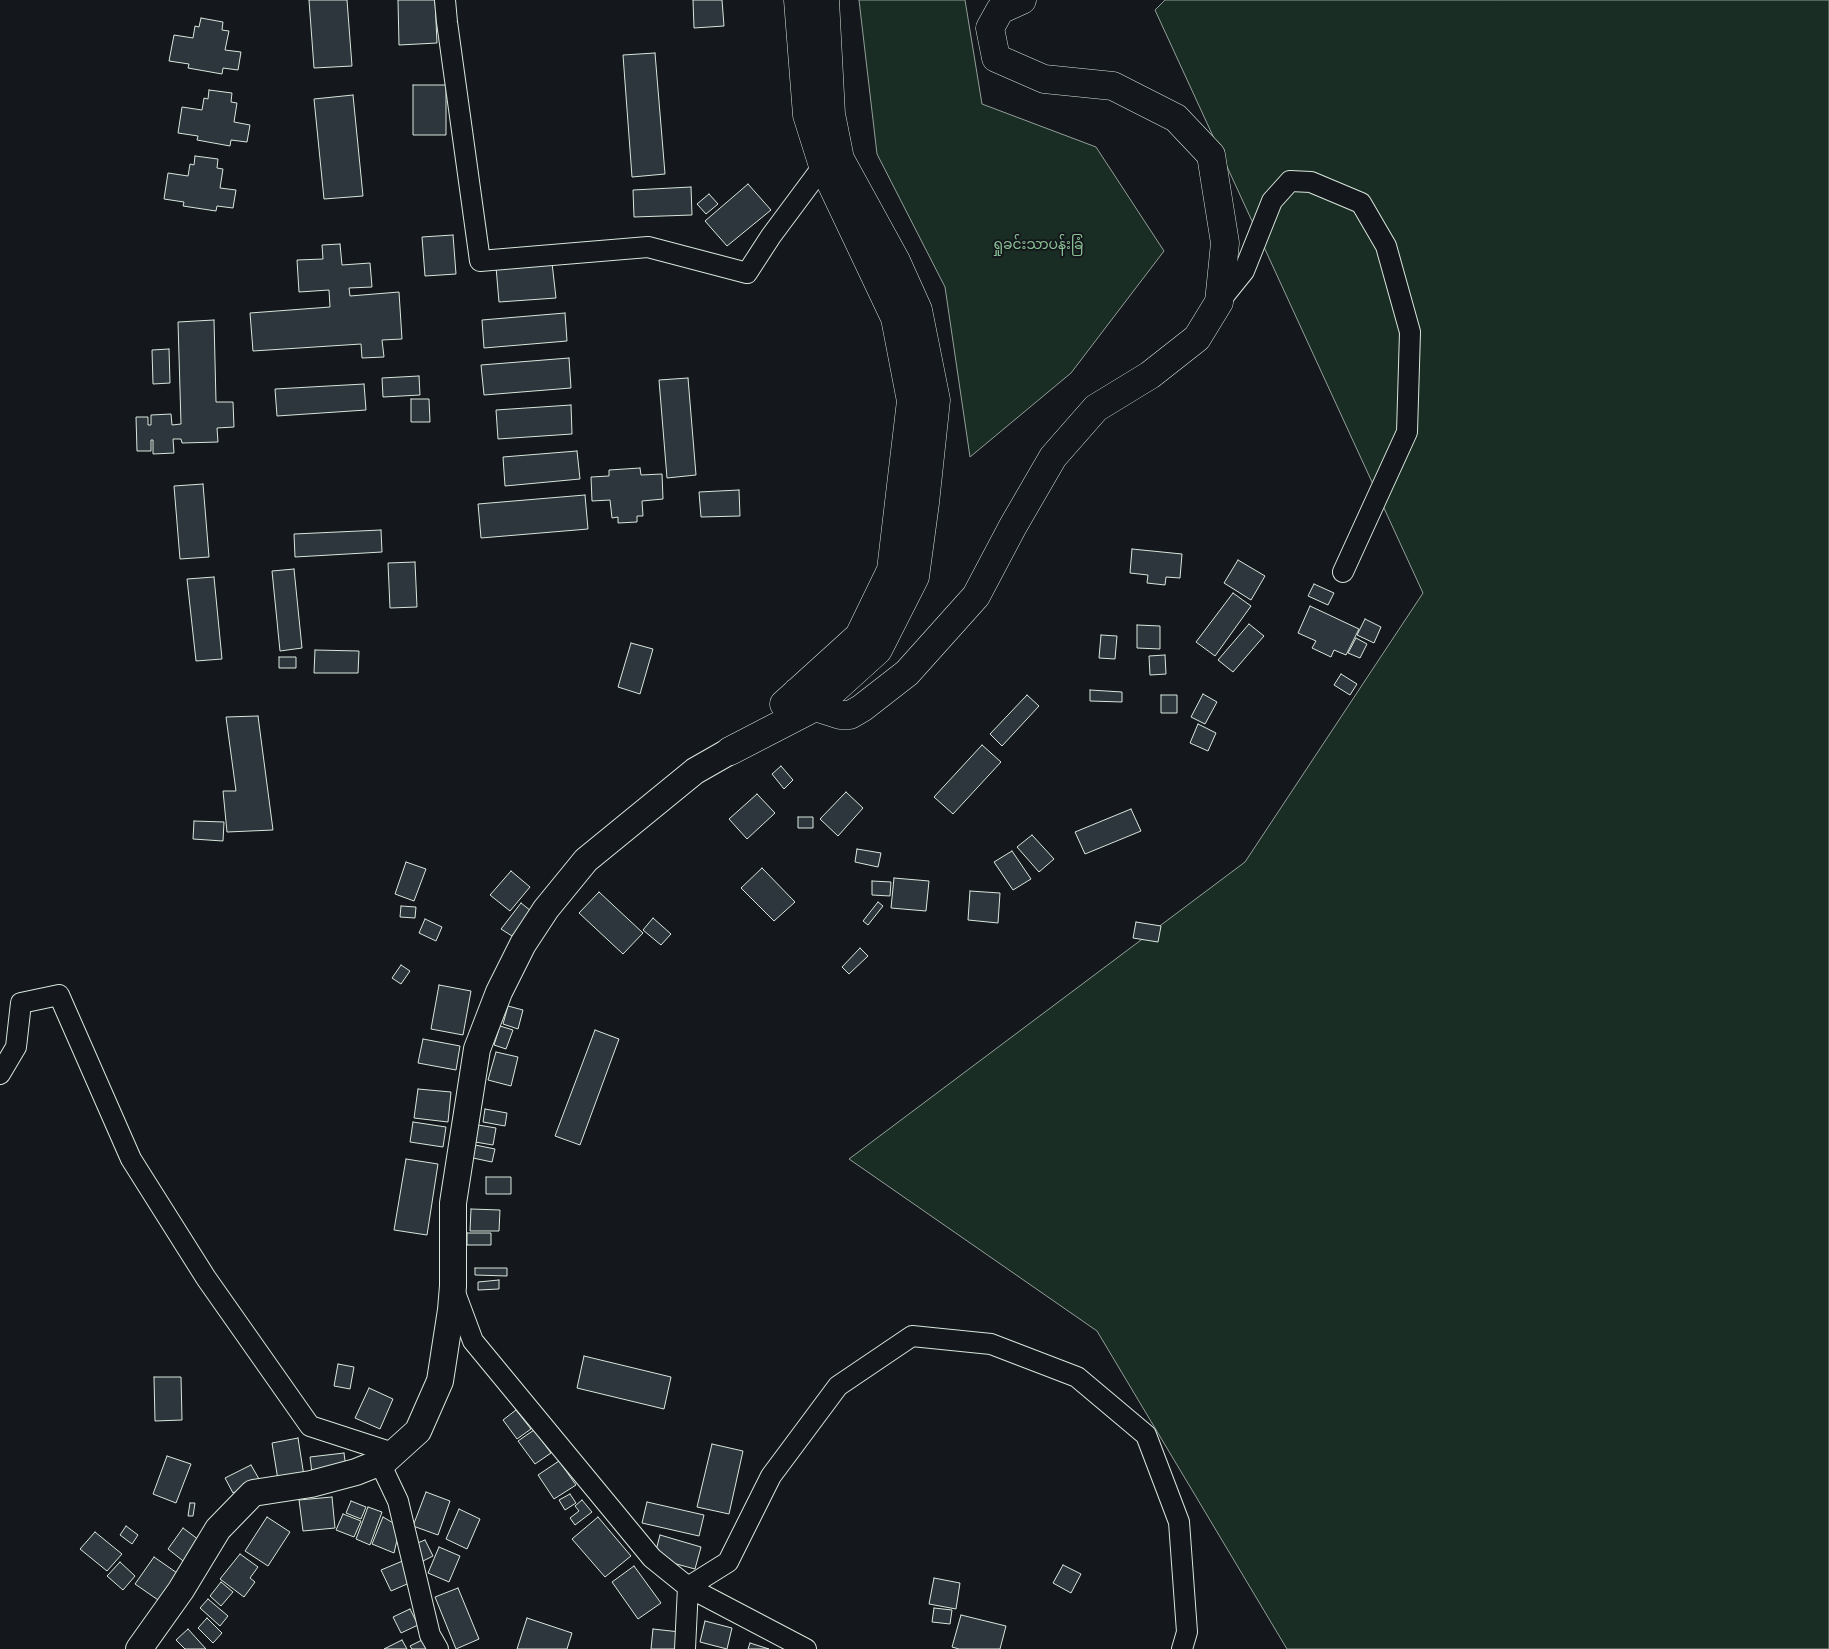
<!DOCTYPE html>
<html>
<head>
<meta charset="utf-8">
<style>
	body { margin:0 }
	canvas { display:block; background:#14181c }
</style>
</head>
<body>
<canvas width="1829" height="1649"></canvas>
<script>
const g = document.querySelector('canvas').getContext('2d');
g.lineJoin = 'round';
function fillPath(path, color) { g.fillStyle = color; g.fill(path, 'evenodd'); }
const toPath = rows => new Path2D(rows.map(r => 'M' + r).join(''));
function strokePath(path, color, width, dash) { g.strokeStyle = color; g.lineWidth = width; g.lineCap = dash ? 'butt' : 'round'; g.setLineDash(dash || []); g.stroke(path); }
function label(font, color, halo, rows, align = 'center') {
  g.font = font + ' Montserrat,"Noto Sans Myanmar",sans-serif'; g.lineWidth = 4; g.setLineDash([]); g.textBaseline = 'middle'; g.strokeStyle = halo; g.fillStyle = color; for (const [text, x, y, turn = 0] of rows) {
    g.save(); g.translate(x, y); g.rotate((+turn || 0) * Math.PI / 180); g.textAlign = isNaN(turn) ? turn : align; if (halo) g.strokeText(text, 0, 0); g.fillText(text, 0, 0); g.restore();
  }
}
const green = toPath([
	[859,0,965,0,982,104,1096,147,1164,251,1071,373,970,457,945,287,877,154,859,0],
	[1165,0,1829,0,1829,1649,1287,1649,1097,1331,849,1159,1245,862,1423,593,1155,10,1165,0]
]);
const building = toPath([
	[309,0,347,0,352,66,314,68,309,0],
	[398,0,435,0,437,43,399,45,398,0],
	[693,0,722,0,724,26,694,28,693,0],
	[201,18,223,22,222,30,229,31,225,50,241,52,238,70,223,68,222,74,188,68,189,64,169,61,174,35,193,38,195,26,199,27,201,18],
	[655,53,665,174,632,177,623,55,655,53],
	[413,85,446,85,446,135,413,135,413,85],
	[209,90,232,93,231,102,237,103,234,122,250,125,247,142,231,140,230,146,197,140,198,136,178,133,182,107,202,110,204,98,208,99,209,90],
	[353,95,363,196,324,199,314,99,353,95],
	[195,156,218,159,217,168,223,169,220,188,236,190,233,208,217,206,216,211,183,206,184,202,164,199,168,173,188,176,190,164,194,165,195,156],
	[748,184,771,210,727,246,705,221,748,184],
	[691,187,692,215,634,217,633,190,691,187],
	[709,194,718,204,706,214,697,204,709,194],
	[453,235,456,274,425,276,422,237,453,235],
	[340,244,342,265,370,263,372,287,349,288,350,296,399,292,402,339,382,340,384,357,362,358,361,344,253,351,250,313,330,307,329,290,299,292,297,260,323,259,322,245,340,244],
	[552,263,556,298,499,302,496,267,552,263],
	[565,313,567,341,484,348,482,320,565,313],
	[214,320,216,402,233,402,234,427,217,428,218,442,182,443,181,439,173,439,174,453,153,454,153,440,151,440,151,451,137,451,136,417,148,417,148,425,151,425,151,415,171,414,172,425,181,424,178,322,214,320],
	[169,349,170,383,153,384,152,350,169,349],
	[569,358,571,388,484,395,481,365,569,358],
	[419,376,420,395,383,397,382,378,419,376],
	[688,378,696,475,667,478,659,380,688,378],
	[364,384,366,410,277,416,275,389,364,384],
	[411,399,429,399,430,422,411,422,411,399],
	[571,405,572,434,498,439,496,410,571,405],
	[577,451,580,479,505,486,503,457,577,451],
	[640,468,641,475,662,474,663,499,642,501,643,516,637,516,637,522,618,523,618,517,612,518,610,500,592,501,591,477,609,476,609,470,640,468],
	[203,484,209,557,180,559,174,486,203,484],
	[739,490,740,516,701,517,699,492,739,490],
	[585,495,588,529,481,538,478,504,585,495],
	[381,530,382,552,295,557,294,534,381,530],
	[1132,549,1182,554,1180,578,1166,577,1165,585,1147,583,1148,575,1130,573,1132,549],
	[1238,560,1265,576,1251,600,1224,583,1238,560],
	[415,562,417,607,390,608,388,563,415,562],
	[294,569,302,648,280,651,272,571,294,569],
	[214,577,222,659,196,661,187,579,214,577],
	[1314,584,1334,593,1328,605,1308,596,1314,584],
	[1233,593,1251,606,1215,656,1196,642,1233,593],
	[1310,606,1359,629,1346,655,1334,650,1331,657,1312,648,1316,641,1298,633,1310,606],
	[1365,619,1381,627,1374,643,1357,635,1365,619],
	[1249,624,1264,636,1233,672,1218,660,1249,624],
	[1137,625,1160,626,1160,649,1137,648,1137,625],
	[1101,635,1117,636,1115,659,1099,658,1101,635],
	[1356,638,1367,644,1360,658,1348,653,1356,638],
	[631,643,653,649,640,694,618,687,631,643],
	[315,650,359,651,358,673,314,673,315,650],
	[1165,655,1166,674,1150,675,1149,656,1165,655],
	[279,657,296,657,296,668,279,668,279,657],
	[1341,674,1357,684,1350,695,1334,685,1341,674],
	[1090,690,1122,692,1122,702,1090,701,1090,690],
	[1203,694,1217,702,1205,724,1191,717,1203,694],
	[1027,695,1039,706,1002,746,990,734,1027,695],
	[1161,695,1177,695,1177,713,1161,713,1161,695],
	[258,716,273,830,227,832,223,791,236,791,226,717,258,716],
	[1198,724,1216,733,1208,751,1190,743,1198,724],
	[982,745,1001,762,953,814,934,797,982,745],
	[781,766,793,780,784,789,772,774,781,766],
	[846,792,863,808,838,836,820,819,846,792],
	[757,794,775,813,747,839,729,819,757,794],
	[1131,809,1141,831,1085,854,1075,832,1131,809],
	[798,817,813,817,813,828,798,828,798,817],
	[194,821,224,822,223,841,193,839,194,821],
	[1032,835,1054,859,1039,872,1017,847,1032,835],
	[857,849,881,853,878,867,855,862,857,849],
	[1012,851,1031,879,1013,890,994,862,1012,851],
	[406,862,426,869,414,901,395,894,406,862],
	[762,868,795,902,774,921,741,888,762,868],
	[511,871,530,887,510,911,490,895,511,871],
	[894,878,929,881,926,911,891,908,894,878],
	[872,881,891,882,890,896,872,895,872,881],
	[970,891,1000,893,998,923,968,920,970,891],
	[599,892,643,933,623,954,579,913,599,892],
	[878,902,883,906,868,925,863,921,878,902],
	[521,903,531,911,512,936,501,929,521,903],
	[401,906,416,907,415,918,400,917,401,906],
	[653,918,671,934,661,945,643,930,653,918],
	[425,919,442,927,436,941,419,933,425,919],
	[1136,922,1161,926,1158,942,1133,938,1136,922],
	[860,948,868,956,849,974,842,967,860,948],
	[401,965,410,971,401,984,392,978,401,965],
	[439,985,471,991,463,1035,431,1029,439,985],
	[508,1006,523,1010,518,1029,503,1024,508,1006],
	[500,1026,513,1030,506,1049,494,1045,500,1026],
	[595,1030,619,1039,580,1145,555,1136,595,1030],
	[423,1039,460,1046,456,1070,418,1063,423,1039],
	[496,1052,518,1057,511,1086,488,1080,496,1052],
	[418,1089,451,1092,448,1122,414,1118,418,1089],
	[485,1109,507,1113,505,1126,483,1122,485,1109],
	[413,1122,446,1127,443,1147,410,1142,413,1122],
	[478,1125,496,1128,493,1145,475,1142,478,1125],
	[475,1145,495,1149,492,1162,473,1158,475,1145],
	[406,1159,438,1164,427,1235,394,1230,406,1159],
	[486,1177,511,1177,511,1194,486,1194,486,1177],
	[471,1209,500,1210,499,1231,470,1231,471,1209],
	[467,1233,491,1233,491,1245,467,1245,467,1233],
	[475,1268,507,1268,507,1276,475,1275,475,1268],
	[499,1280,499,1289,478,1290,478,1282,499,1280],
	[584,1356,671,1377,664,1409,577,1388,584,1356],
	[338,1364,354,1367,350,1389,334,1386,338,1364],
	[154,1377,181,1377,182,1420,155,1421,154,1377],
	[369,1388,393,1399,380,1429,355,1418,369,1388],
	[516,1410,531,1429,517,1439,503,1420,516,1410],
	[534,1430,551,1453,535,1464,518,1441,534,1430],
	[298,1438,304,1476,278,1480,272,1443,298,1438],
	[712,1444,743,1451,729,1514,697,1507,712,1444],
	[344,1453,346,1468,312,1473,310,1457,344,1453],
	[167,1456,191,1464,176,1503,153,1494,167,1456],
	[559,1461,576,1485,554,1499,538,1475,559,1461],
	[251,1465,259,1479,233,1493,225,1478,251,1465],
	[426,1492,450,1501,438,1535,413,1526,426,1492],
	[570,1494,576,1503,565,1510,559,1500,570,1494],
	[332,1497,335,1528,303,1531,299,1500,332,1497],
	[582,1500,592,1512,575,1525,570,1518,579,1511,575,1506,582,1500],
	[351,1501,366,1507,361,1519,346,1513,351,1501],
	[647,1502,704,1515,699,1536,642,1523,647,1502],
	[190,1503,195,1503,193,1516,188,1516,190,1503],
	[368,1507,382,1512,370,1545,356,1539,368,1507],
	[459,1509,480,1519,467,1549,446,1539,459,1509],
	[343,1514,361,1521,354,1537,336,1530,343,1514],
	[267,1517,290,1532,268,1566,245,1551,267,1517],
	[383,1517,400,1527,394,1553,372,1544,383,1517],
	[598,1517,631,1556,605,1577,572,1539,598,1517],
	[126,1526,138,1535,132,1544,120,1535,126,1526],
	[183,1528,203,1543,187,1564,168,1549,183,1528],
	[95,1532,122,1554,107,1571,80,1549,95,1532],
	[660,1535,701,1547,695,1569,654,1558,660,1535],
	[425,1540,433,1556,423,1561,415,1544,425,1540],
	[439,1547,460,1556,449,1582,428,1573,439,1547],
	[240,1554,258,1567,250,1578,255,1582,244,1597,220,1579,240,1554],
	[154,1557,180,1575,161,1602,135,1584,154,1557],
	[405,1560,414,1581,391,1591,381,1570,405,1560],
	[120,1562,135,1576,123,1590,107,1576,120,1562],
	[1063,1565,1081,1574,1071,1593,1053,1583,1063,1565],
	[634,1566,661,1603,638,1619,612,1582,634,1566],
	[934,1578,960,1583,956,1609,929,1604,934,1578],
	[221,1582,233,1592,221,1606,210,1596,221,1582],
	[458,1588,479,1639,456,1649,435,1597,458,1588],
	[208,1599,228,1616,220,1626,200,1608,208,1599],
	[934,1608,952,1610,950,1624,932,1622,934,1608],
	[410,1609,418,1625,401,1633,393,1617,410,1609],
	[961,1615,1006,1626,1000,1649,959,1649,952,1647,961,1615],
	[207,1618,222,1633,213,1643,198,1628,207,1618],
	[527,1618,572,1633,567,1649,517,1649,527,1618],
	[705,1621,732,1628,727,1649,700,1642,705,1621],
	[188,1629,206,1649,185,1649,176,1640,188,1629],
	[653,1629,680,1632,679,1649,651,1649,653,1629],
	[426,1638,432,1649,412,1649,410,1646,426,1638],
	[402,1640,407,1649,384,1649,402,1640],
	[750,1643,769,1649,748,1649,750,1643]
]);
const minor = toPath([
	[445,0,447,22,480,261,648,247,747,273,771,236,823,166],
	[1219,302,1244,271,1272,201,1290,181,1311,182,1361,203,1386,246,1410,332,1407,432,1343,572],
	[0,1074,16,1047,21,1003,59,995,131,1159,206,1278,310,1426,393,1453],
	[454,1290,473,1341,652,1558,688,1587,806,1649],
	[380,1463,398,1501,430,1635,438,1649],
	[688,1587,728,1562,771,1476,838,1386,912,1336,991,1344,1077,1377,1146,1435,1179,1522,1187,1632,1182,1649],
	[685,1649,688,1587]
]);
const major = toPath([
	[139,1649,181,1590,218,1529,253,1493,311,1484,356,1472,386,1460,418,1431,440,1381,451,1310,453,1286,453,1203,477,1049,499,992,523,944,546,909,586,860,695,771,730,751]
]);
const highway = toPath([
	[797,692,815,707,840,715,850,715,862,708,907,673,976,596,1013,526,1053,457,1096,408,1150,375,1197,338,1219,302,1225,243,1211,155,1176,118,1113,86,1044,79,996,58,990,28,1000,10,1022,0],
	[784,704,859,636,891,570,911,401,895,318,823,166,807,115,798,0],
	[730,751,815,707,878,650,915,577,925,503,936,400,918,310,896,261,840,159,831,114,825,0]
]);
const parkNames = [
	["ရှုခင်းသာပန်းခြံ",1038,245]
];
fillPath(green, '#1a2d24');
strokePath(green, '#939e99', 1);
fillPath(building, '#2c363c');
strokePath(building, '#d8e6dc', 1);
strokePath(minor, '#d8e6dc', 22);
strokePath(major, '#d8e6dc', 28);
strokePath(highway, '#d8e6dc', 29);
strokePath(minor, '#14181c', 20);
strokePath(major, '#14181c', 26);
strokePath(highway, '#14181c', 28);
label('14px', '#8ac095', '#14181c', parkNames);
</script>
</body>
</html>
